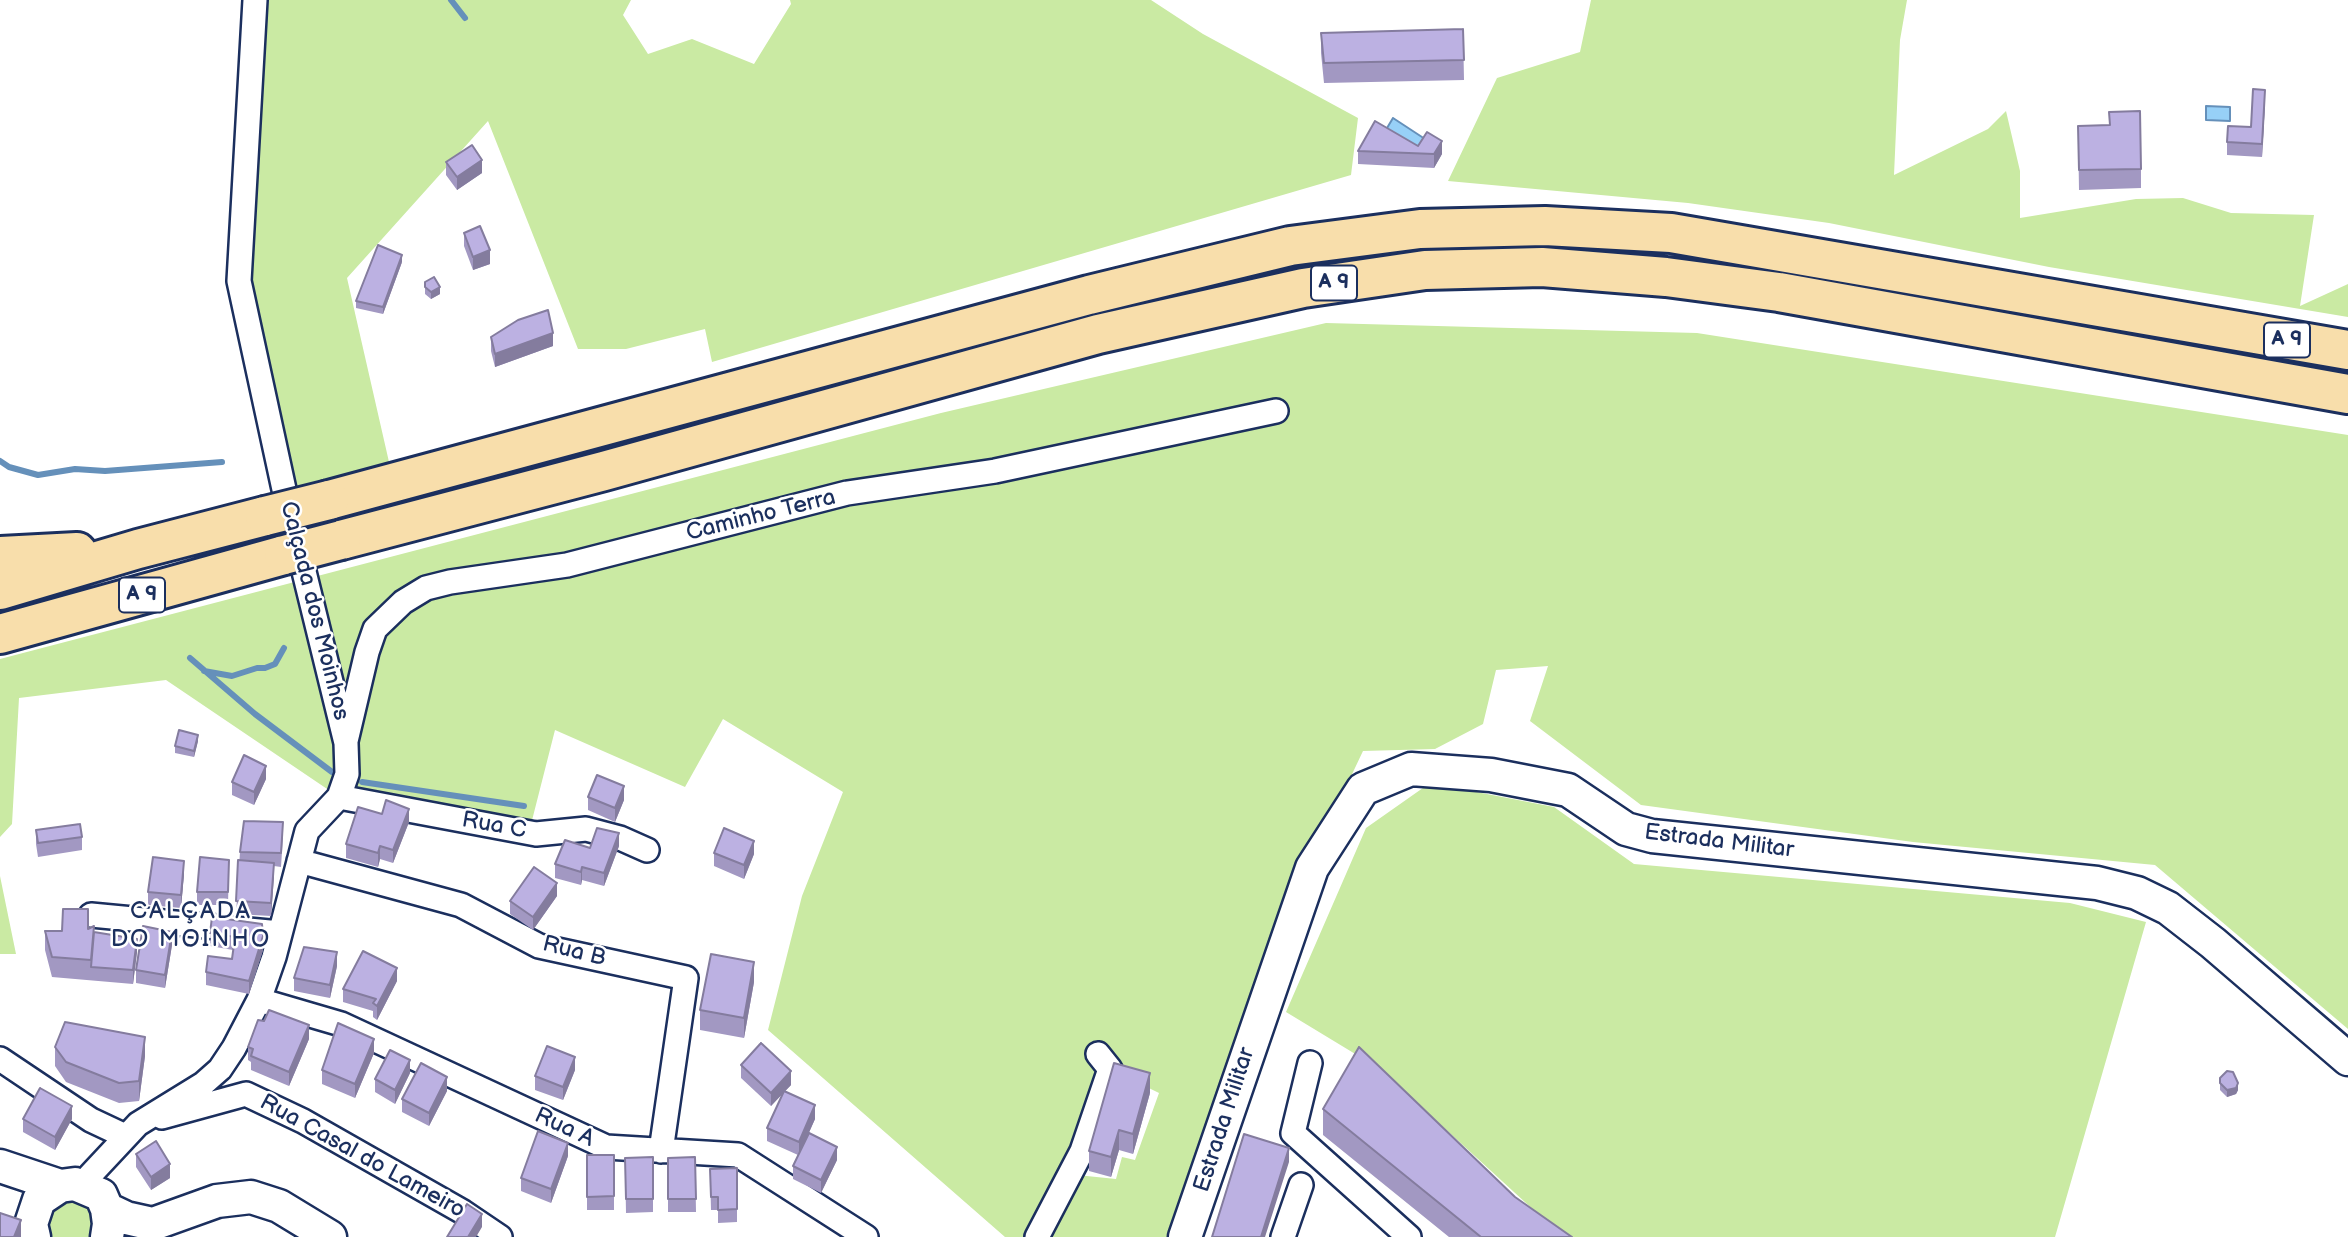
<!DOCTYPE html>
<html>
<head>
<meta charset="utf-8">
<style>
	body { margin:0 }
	canvas { display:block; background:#fff }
</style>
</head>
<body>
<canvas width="2348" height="1237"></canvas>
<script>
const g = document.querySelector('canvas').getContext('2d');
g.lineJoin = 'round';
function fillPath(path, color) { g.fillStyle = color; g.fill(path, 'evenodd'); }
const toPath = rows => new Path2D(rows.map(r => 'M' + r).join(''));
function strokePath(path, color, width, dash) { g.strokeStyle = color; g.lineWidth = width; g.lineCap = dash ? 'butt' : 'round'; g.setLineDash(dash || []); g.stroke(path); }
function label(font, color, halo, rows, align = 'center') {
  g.font = font + ' "Balsamiq Sans",sans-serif'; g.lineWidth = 5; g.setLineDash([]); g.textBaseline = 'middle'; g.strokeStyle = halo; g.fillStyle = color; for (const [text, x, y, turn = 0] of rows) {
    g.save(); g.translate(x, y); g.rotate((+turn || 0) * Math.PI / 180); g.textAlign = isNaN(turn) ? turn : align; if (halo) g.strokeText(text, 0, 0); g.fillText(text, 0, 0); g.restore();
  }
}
const green = toPath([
	[251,0,631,0,623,15,648,54,692,39,754,64,791,4,790,0,1151,0,1203,34,1358,118,1351,175,712,362,705,329,626,349,578,349,488,121,347,278,389,462,285,494,239,281],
	[1591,0,1907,0,1900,40,1894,175,1988,129,2006,111,2020,171,2020,218,2136,199,2183,198,2231,213,2314,215,2300,306,2348,284,2348,317,2049,267,1829,223,1688,203,1448,181,1497,78,1580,52],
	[1326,323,1697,333,2348,435,2348,1029,2155,865,1913,842,1641,805,1530,721,1548,666,1496,670,1483,724,1435,749,1363,751,1273,941,1172,1237,1005,1237,768,1030,802,896,843,792,723,719,685,787,555,730,527,840,339,797,166,680,19,698,12,824,0,837,0,659,941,413],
	[1098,1055,1110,1069,1159,1093,1135,1160,1122,1157,1116,1179,1067,1174,1088,1133],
	[1430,783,1554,807,1634,864,2070,903,2146,922,2055,1237,1563,1237,1380,1069,1286,1012,1366,828],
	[0,876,16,954,0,954],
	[70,1196,95,1208,98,1237,47,1237,47,1212]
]);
const water = toPath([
	[2206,106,2230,107,2230,121,2206,120,2206,106],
	[1393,118,1425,139,1416,154,1384,133,1393,118]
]);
const stream = toPath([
	[451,0,465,18],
	[0,461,9,467,38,475,75,469,105,471,222,462],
	[190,658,255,714,332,772],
	[204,671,232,676,257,668,265,668,275,664,284,648],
	[362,782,524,806]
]);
const street = toPath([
	[346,741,367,652,375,629,403,602,426,588,450,582,567,565,847,493,995,471,1276,411],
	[339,797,536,834,586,829,620,838,647,850],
	[299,861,461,905,539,946,686,978,661,1151],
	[91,915,280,933],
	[259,1000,341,1024,606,1147,738,1155,866,1237],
	[0,1059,91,1120,125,1136],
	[1310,1063,1293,1133,1409,1237],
	[162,1117,246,1094,303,1121,463,1212,500,1237],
	[80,1186,138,1124,203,1084,220,1069,234,1048,259,1000,274,957,307,831,339,797,347,774,346,743,285,494,239,281,255,0],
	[1037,1237,1082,1151,1110,1069,1098,1054],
	[1283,1237,1301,1185]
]);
const secondary = toPath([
	[0,1166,60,1186],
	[107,1209,126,1218,153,1224,217,1201,251,1197,279,1206,330,1237],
	[34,1237,31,1224,39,1200,60,1186,75,1184,101,1195,107,1209,109,1224,107,1237],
	[1185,1237,1312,868,1363,789,1411,769,1491,775,1568,790,1626,829,1652,836,2097,883,2137,893,2168,908,2213,943,2348,1059]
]);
const highway = toPath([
	[329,500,1089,295,1290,246,1420,229,1545,226,1671,233,2348,350],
	[341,540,604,471,1098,334,1303,288,1425,270,1542,267,1666,277,1779,292,2348,394],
	[0,556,77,552],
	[0,590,138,549,265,516],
	[0,634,284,555]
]);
const highwayBridge = toPath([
	[265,516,329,500],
	[284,555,341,540]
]);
const wall = toPath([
	[1463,29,1464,80,1324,83,1321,53,1321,33],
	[2265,103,2262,157,2227,155,2227,142,2251,127],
	[2078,126,2141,169,2141,188,2079,190],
	[1418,146,1442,154,1434,168,1358,164,1358,151],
	[446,162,482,173,457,190,446,175],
	[464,233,490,264,473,270,464,246],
	[402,262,383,314,356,308,356,301],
	[425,282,440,294,431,299,425,294],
	[491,337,553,346,495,367,491,351],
	[198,741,194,757,175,753,175,746],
	[266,779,254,805,232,795,232,782],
	[588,797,624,800,615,822,588,810],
	[409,822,393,863,380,859,378,867,346,858,346,844],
	[36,830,82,837,82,850,38,857,36,844],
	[283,836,281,867,274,866,271,916,236,914,240,852],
	[619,846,604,886,582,880,581,885,555,878,555,864,590,848],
	[714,853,754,854,744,879,714,866],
	[229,860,228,905,197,905,197,892],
	[184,874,181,908,148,905,148,892],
	[557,896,533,930,510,914,510,901],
	[212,917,263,950,249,994,206,985,206,972,232,959,233,950,210,946],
	[88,929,94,932,137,952,133,984,52,977,45,950,45,931,62,931],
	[172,945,165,988,136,983,136,970],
	[337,966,330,998,294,991,294,978],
	[397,981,377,1020,373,1017,373,1011,343,1002,343,989],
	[754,982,744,1038,700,1030,700,1010],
	[309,1039,289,1086,251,1070,251,1062,248,1060,248,1047],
	[55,1047,145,1056,139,1101,119,1103,66,1082,55,1066],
	[374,1053,355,1098,322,1084,322,1070],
	[741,1065,791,1085,784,1092,815,1119,802,1148,837,1160,821,1193,793,1179,793,1166,798,1155,767,1141,767,1128,783,1093,771,1106,741,1078],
	[575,1070,563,1100,535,1090,535,1076],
	[410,1073,395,1104,375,1092,375,1079],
	[2220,1078,2238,1090,2236,1094,2227,1097,2220,1090],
	[447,1091,429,1126,402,1112,402,1099],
	[1150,1093,1133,1154,1119,1150,1111,1177,1089,1171,1089,1151],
	[1323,1109,1515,1197,1572,1237,1449,1237,1323,1135],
	[23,1119,72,1119,55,1150,23,1132],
	[136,1154,170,1178,151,1190,136,1167],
	[587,1155,614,1155,614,1210,587,1210],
	[568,1156,551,1203,521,1191,521,1178],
	[653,1157,653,1212,626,1213,625,1158],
	[695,1157,696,1212,668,1212,668,1158],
	[737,1168,737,1222,718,1223,718,1210,711,1210,710,1169]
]);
const shadedWall = toPath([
	[2265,90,2265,103,2262,157,2262,144],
	[1442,141,1442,154,1434,168,1434,154],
	[482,160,482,173,457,190,457,177],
	[490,250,490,264,473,270,473,257],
	[402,255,402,262,383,314,383,307],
	[440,287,440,294,431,299,431,292],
	[553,333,553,346,495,367,495,354],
	[198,735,198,741,194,757,194,751],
	[266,766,266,779,254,805,254,792],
	[624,786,624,800,615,822,615,808],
	[409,809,409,822,393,863,393,850],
	[619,833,619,846,604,886,604,873],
	[754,841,754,854,744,879,744,865],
	[380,846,380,859,378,867,378,853],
	[184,861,184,874,181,908,181,895],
	[274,863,274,877,271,916,271,903],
	[582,867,582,880,581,885,581,872],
	[557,883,557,896,533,930,533,917],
	[172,932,172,945,165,988,165,975],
	[263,936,263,950,249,994,249,981],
	[137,939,137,952,133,984,133,970],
	[337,952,337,966,330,998,330,985],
	[754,962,754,982,744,1038,744,1018],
	[397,968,397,981,377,1020,377,1006],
	[309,1025,309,1039,289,1086,289,1072],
	[145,1037,145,1056,139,1101,139,1081],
	[374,1039,374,1053,355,1098,355,1084],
	[575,1057,575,1070,563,1100,563,1087],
	[410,1060,410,1073,395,1104,395,1090],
	[791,1071,791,1085,771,1106,771,1093],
	[1150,1073,1150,1093,1133,1154,1133,1134],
	[447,1077,447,1091,429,1126,429,1113],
	[2238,1083,2238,1090,2236,1094,2227,1097,2227,1090],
	[815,1105,815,1119,799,1155,799,1142],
	[72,1106,72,1119,55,1150,55,1137],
	[1119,1130,1119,1150,1111,1177,1111,1157],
	[568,1143,568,1156,551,1203,551,1189],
	[837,1147,837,1160,821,1193,821,1180],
	[1289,1148,1289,1162,1265,1237,1261,1237],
	[170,1164,170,1178,151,1190,151,1177],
	[482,1214,482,1227,476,1237,468,1237],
	[21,1220,21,1237,14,1237]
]);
const building = toPath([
	[1463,29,1464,60,1324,63,1321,33,1463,29],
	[2253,89,2265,90,2262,144,2227,142,2228,126,2251,127,2253,89],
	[2140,111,2141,169,2079,170,2078,126,2110,125,2109,112,2140,111],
	[1375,121,1418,146,1427,132,1442,141,1434,154,1358,151,1375,121],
	[472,145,482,160,457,177,446,162,472,145],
	[480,226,490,250,473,257,464,233,480,226],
	[378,245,402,255,383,307,356,301,378,245],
	[434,277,440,287,431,292,425,287,425,282,434,277],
	[548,310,553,333,495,354,491,337,518,320,548,310],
	[179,730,198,735,194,751,175,746,179,730],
	[244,755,266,766,254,792,232,782,244,755],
	[597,775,624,786,615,808,588,797,597,775],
	[386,800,409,809,393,850,380,846,378,853,346,844,358,807,382,814,386,800],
	[244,821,283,822,281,853,240,852,244,821],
	[80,824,82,837,38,843,36,830,80,824],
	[597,828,619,833,604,873,582,867,581,872,555,864,565,840,590,848,597,828],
	[724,828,754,841,744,865,714,853,724,828],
	[153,857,184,861,181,895,148,892,153,857],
	[200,857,229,860,228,892,197,892,200,857],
	[238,860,274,863,271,903,236,901,238,860],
	[534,867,557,883,533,917,510,901,534,867],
	[63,909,88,909,88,929,94,926,91,960,52,957,45,931,62,931,63,909],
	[212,917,262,924,263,936,249,981,206,972,208,956,232,959,235,937,210,933,212,917],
	[143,926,172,932,165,975,136,970,143,926],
	[94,932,137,939,133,970,91,967,94,932],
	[304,947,337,952,330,985,294,978,304,947],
	[363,951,397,968,377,1006,373,1003,376,999,343,989,363,951],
	[711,954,754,962,744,1018,700,1010,711,954],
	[269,1010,309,1025,289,1072,251,1056,253,1049,248,1047,258,1020,264,1021,269,1010],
	[65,1022,145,1037,139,1081,119,1083,66,1062,55,1047,65,1022],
	[338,1023,374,1039,355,1084,322,1070,338,1023],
	[761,1043,791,1071,771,1093,741,1065,761,1043],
	[547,1046,575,1057,563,1087,535,1076,547,1046],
	[1359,1047,1515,1197,1572,1237,1481,1237,1323,1109,1359,1047],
	[390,1050,410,1060,395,1090,375,1079,390,1050],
	[421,1063,447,1077,429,1113,402,1099,421,1063],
	[1114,1063,1150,1073,1133,1134,1119,1130,1111,1157,1089,1151,1114,1063],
	[2227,1071,2233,1072,2238,1083,2236,1088,2227,1090,2220,1083,2220,1078,2227,1071],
	[40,1088,72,1106,55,1137,23,1119,40,1088],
	[784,1091,815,1105,799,1142,767,1128,784,1091],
	[538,1131,568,1143,551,1189,521,1178,538,1131],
	[809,1133,837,1147,821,1180,793,1166,809,1133],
	[1244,1134,1289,1148,1261,1237,1212,1237,1244,1134],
	[156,1141,170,1164,151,1177,136,1154,156,1141],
	[587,1155,614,1155,614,1196,587,1197,587,1155],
	[653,1157,653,1199,626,1199,625,1158,653,1157],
	[695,1157,696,1199,668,1199,668,1158,695,1157],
	[737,1168,737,1209,718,1210,718,1197,711,1197,710,1169,737,1168],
	[467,1204,482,1214,468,1237,447,1237,467,1204],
	[0,1213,21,1220,14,1237,0,1237,0,1213]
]);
const shields = [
	[1334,283,46],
	[2287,340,46],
	[142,595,46]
];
const shieldNames = [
	["A 9",1334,283],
	["A 9",2287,340],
	["A 9",142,595]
];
const streetNames = [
	["Caminho Terra",761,516,-14],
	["Calçada dos Moinhos",314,611,76],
	["Rua C",494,826,10],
	["Estrada Militar",1719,842,7],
	["Rua B",574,952,14],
	["Estrada Militar",1225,1120,-72],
	["Rua A",564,1128,25],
	["Rua Casal do Lameiro",362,1157,29]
];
const neighbourhoodNames = [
	["CALÇADA",191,912],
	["DO MOINHO",191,940]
];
fillPath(green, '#caeaa3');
fillPath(water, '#97d0f7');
strokePath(water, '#6590ba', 2);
strokePath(stream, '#6590ba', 6);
strokePath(street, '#1b2f5e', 28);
strokePath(secondary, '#1b2f5e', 37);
strokePath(highway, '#1b2f5e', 44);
strokePath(street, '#fff', 23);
strokePath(secondary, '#fff', 32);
strokePath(highway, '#f8deab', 38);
strokePath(highwayBridge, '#1b2f5e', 44, []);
strokePath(highwayBridge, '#f8deab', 38);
fillPath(wall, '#a298c2');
fillPath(shadedWall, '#847c9e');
fillPath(building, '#bcb1e2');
strokePath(building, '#847c9e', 2);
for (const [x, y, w] of shields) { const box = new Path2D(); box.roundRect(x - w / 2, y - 17.5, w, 35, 5); g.fillStyle = '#fff'; g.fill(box); strokePath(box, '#1b2f5e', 2); }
label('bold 21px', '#1b2f5e', null, shieldNames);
label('23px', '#1b2f5e', '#fff', streetNames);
g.letterSpacing = '2px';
label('24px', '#1b2f5e', '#fff', neighbourhoodNames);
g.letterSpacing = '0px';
</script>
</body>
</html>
